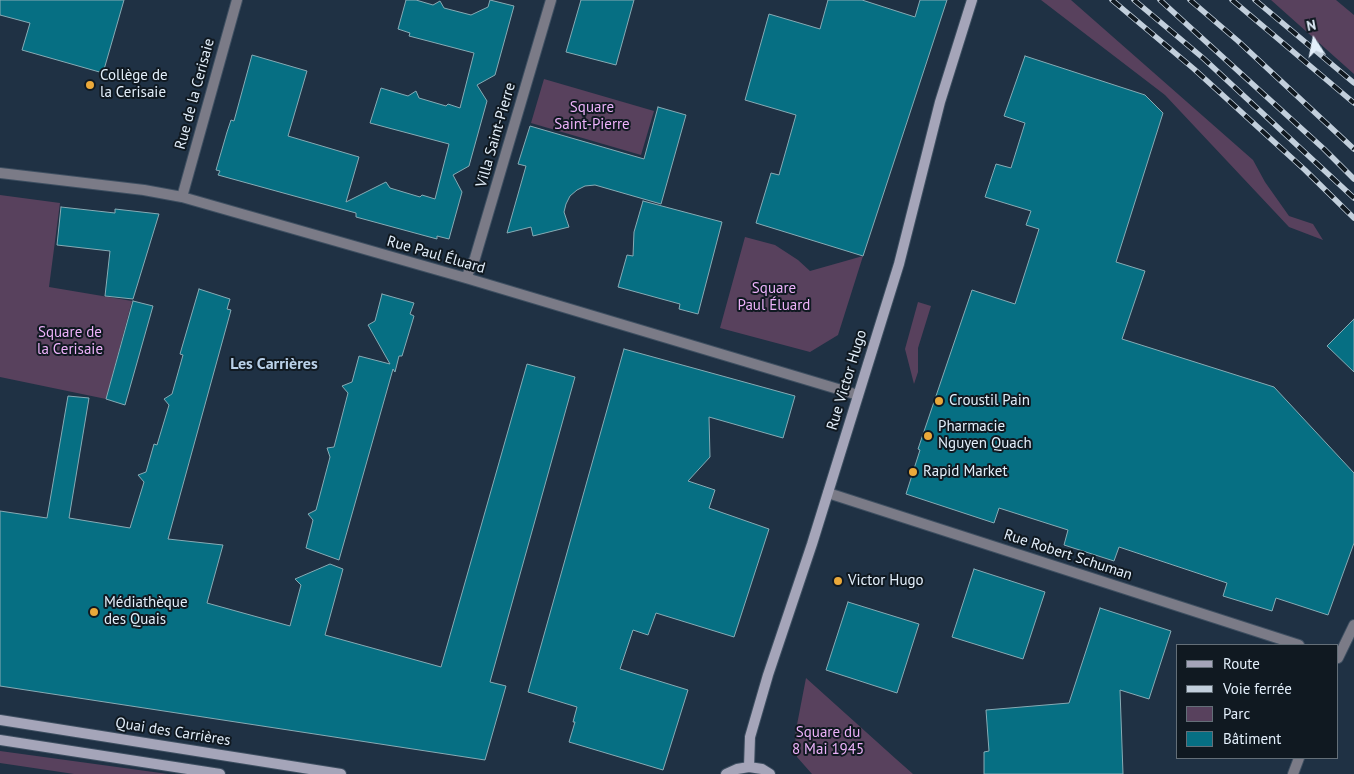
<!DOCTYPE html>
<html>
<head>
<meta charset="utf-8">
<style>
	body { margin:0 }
	#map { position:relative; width:1354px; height:774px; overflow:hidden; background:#1f3144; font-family:"PT Sans",sans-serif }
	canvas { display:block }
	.legend { position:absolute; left:1176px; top:644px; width:162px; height:115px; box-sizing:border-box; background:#101921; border:1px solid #646f78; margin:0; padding:6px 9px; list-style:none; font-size:15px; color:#e3effb }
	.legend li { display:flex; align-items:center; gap:10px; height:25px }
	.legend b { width:25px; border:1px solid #646f78 }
	.north { position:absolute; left:1289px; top:15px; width:50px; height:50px; -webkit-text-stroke:4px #101921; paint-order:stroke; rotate:349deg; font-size:14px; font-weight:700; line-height:20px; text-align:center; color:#e3effb }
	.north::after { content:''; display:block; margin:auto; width:18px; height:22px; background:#e3effb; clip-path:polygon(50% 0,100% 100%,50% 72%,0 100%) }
</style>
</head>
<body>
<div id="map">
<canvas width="1354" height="774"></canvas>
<ul class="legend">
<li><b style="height:6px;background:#a5a5b9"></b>Route</li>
<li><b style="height:6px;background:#c2cfdc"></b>Voie ferrée</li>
<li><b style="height:14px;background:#58415d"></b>Parc</li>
<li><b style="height:14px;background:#066f83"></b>Bâtiment</li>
</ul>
<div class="north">N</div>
</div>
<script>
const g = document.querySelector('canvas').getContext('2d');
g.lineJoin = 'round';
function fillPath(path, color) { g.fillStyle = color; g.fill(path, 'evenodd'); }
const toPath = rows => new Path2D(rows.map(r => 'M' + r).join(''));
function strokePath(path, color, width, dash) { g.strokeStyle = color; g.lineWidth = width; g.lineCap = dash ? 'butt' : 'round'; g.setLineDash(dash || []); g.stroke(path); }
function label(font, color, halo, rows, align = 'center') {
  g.font = font + ' "PT Sans",sans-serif'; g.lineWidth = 4; g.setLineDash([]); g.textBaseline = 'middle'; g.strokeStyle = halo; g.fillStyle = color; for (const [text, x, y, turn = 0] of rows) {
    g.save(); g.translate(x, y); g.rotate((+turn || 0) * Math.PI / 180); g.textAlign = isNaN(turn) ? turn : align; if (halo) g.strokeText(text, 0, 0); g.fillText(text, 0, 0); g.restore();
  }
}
const green = toPath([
	[1041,0,1071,0,1253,160,1265,182,1289,216,1313,224,1323,240,1289,227,1165,95],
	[1271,0,1336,0,1354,15,1354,74],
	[544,79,654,111,641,155,531,123],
	[0,195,60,203,49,287,132,301,106,399,0,377],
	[745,237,775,245,798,260,810,271,863,256,838,335,810,352,720,328],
	[918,302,931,306,918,348,918,372,914,384,905,349],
	[806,678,896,759,913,774,812,774,797,757,795,735],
	[0,751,168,774,74,774,0,763]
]);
const building = toPath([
	[0,0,124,0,103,73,22,50,30,23,0,15,0,0],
	[406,0,416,0,433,5,440,1,444,8,471,15,488,7,490,0,514,6,495,75,477,85,487,101,469,166,453,175,462,192,449,239,437,236,437,239,356,217,356,213,218,175,220,171,216,170,227,132,231,120,234,121,252,55,307,71,288,136,359,157,346,202,386,182,390,188,420,197,422,195,435,199,449,144,370,123,381,88,408,96,416,91,419,98,446,106,448,104,460,108,474,53,409,36,410,33,398,29,406,0],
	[581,0,634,0,616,65,566,52,581,0],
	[828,0,862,0,915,17,920,0,947,0,863,256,756,223,771,173,779,175,796,115,745,100,769,14,820,29,828,0],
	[1025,56,1145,95,1163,113,1116,262,1145,271,1122,339,1274,387,1354,473,1354,543,1328,615,1276,598,1272,611,1223,596,1227,583,1119,547,1114,561,1064,545,1068,530,999,508,994,523,906,494,920,450,918,449,972,290,1015,304,1039,229,1026,225,1031,211,985,197,996,164,1011,168,1025,123,1004,116,1025,56],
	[658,107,686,115,661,204,595,185,585,186,577,190,570,196,566,204,564,212,569,227,533,236,531,227,507,233,526,166,518,164,530,126,644,159,658,107],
	[643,201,722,222,698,314,679,309,680,304,618,287,627,255,633,256,634,232,643,201],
	[61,207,115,213,115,209,159,214,133,299,105,296,110,251,57,245,61,207],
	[199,289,230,299,227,309,231,310,168,539,223,545,207,603,290,626,301,585,295,579,330,564,343,569,325,635,441,667,527,364,575,377,490,682,506,686,485,760,0,686,0,511,47,518,68,396,89,398,69,518,130,528,144,482,138,475,146,472,154,444,157,445,169,405,164,399,172,394,183,355,180,354,199,289],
	[382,294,414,303,410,314,414,316,402,356,399,356,395,372,393,369,339,560,306,548,313,520,308,514,316,510,330,457,327,448,334,447,348,393,342,386,352,382,359,356,390,364,368,325,375,321,382,294],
	[133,301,153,306,125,405,106,399,133,301],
	[1354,319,1354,372,1327,346,1354,319],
	[624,349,795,396,783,438,709,417,710,457,688,481,715,490,709,508,769,529,734,637,656,613,648,635,633,630,620,669,688,690,663,770,569,742,575,722,573,722,577,707,528,692,624,349],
	[974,569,1045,592,1023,659,952,637,974,569],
	[848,602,919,624,897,693,826,670,848,602],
	[1100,608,1171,631,1149,699,1120,690,1123,774,984,774,984,752,989,751,986,710,1069,703,1100,608]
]);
const street = toPath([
	[0,173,144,190,182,197,466,278,858,395],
	[182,197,237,0],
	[466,278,475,258,551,0],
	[828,493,1299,645],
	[1338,658,1354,625],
	[1293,774,1299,758]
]);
const secondary = toPath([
	[0,720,341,774],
	[0,740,220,774],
	[749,767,750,737,768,675,812,544,899,264,940,102,972,0],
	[726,774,737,769,749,767,762,769,770,774]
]);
const rail = toPath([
	[1112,0,1194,69,1305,170,1354,218],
	[1134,0,1203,58,1354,198],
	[1160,0,1324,149,1354,179],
	[1190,0,1238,41,1354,149],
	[1232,0,1354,103],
	[1255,0,1354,83]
]);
const markers = [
	[90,85,5,"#eba93a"],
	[939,401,5,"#eba93a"],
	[928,436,5,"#eba93a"],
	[913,472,5,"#eba93a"],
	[838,581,5,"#eba93a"],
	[94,612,5,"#eba93a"]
];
const poiNames = [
	["Collège de",100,76],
	["la Cerisaie",100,93],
	["Croustil Pain",949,401],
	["Pharmacie",938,427],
	["Nguyen Quach",938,444],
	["Rapid Market",923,472],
	["Victor Hugo",848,581],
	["Médiathèque",104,603],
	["des Quais",104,620]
];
const streetNames = [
	["Rue de la Cerisaie",195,94,-75],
	["Villa Saint-Pierre",496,135,-74],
	["Rue Paul Éluard",436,255,16],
	["Rue Victor Hugo",847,380,-73],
	["Rue Robert Schuman",1068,555,18],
	["Quai des Carrières",173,732,9]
];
const parkNames = [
	["Square",592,108],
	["Saint-Pierre",592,125],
	["Square",774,289],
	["Paul Éluard",774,306],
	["Square de",70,333],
	["la Cerisaie",70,350],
	["Square du",828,733],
	["8 Mai 1945",828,750]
];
const neighbourhoodNames = [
	["Les Carrières",274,364]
];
fillPath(green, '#58415d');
fillPath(building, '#066f83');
strokePath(building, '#87abb5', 1);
strokePath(street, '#3e4f61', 12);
strokePath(secondary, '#3e4f61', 12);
strokePath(street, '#7b7b87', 10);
strokePath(secondary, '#a5a5b9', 10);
strokePath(rail, '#c2cfdc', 5.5);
strokePath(rail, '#101921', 4, [11]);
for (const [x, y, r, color] of markers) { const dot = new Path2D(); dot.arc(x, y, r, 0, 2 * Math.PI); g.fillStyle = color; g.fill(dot); strokePath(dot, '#101921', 2); }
label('15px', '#e3effb', '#101921', poiNames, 'left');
label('15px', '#e3effb', '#101921', streetNames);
label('15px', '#edb2fa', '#101921', parkNames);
label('bold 16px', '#bad1e9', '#101921', neighbourhoodNames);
</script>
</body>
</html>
